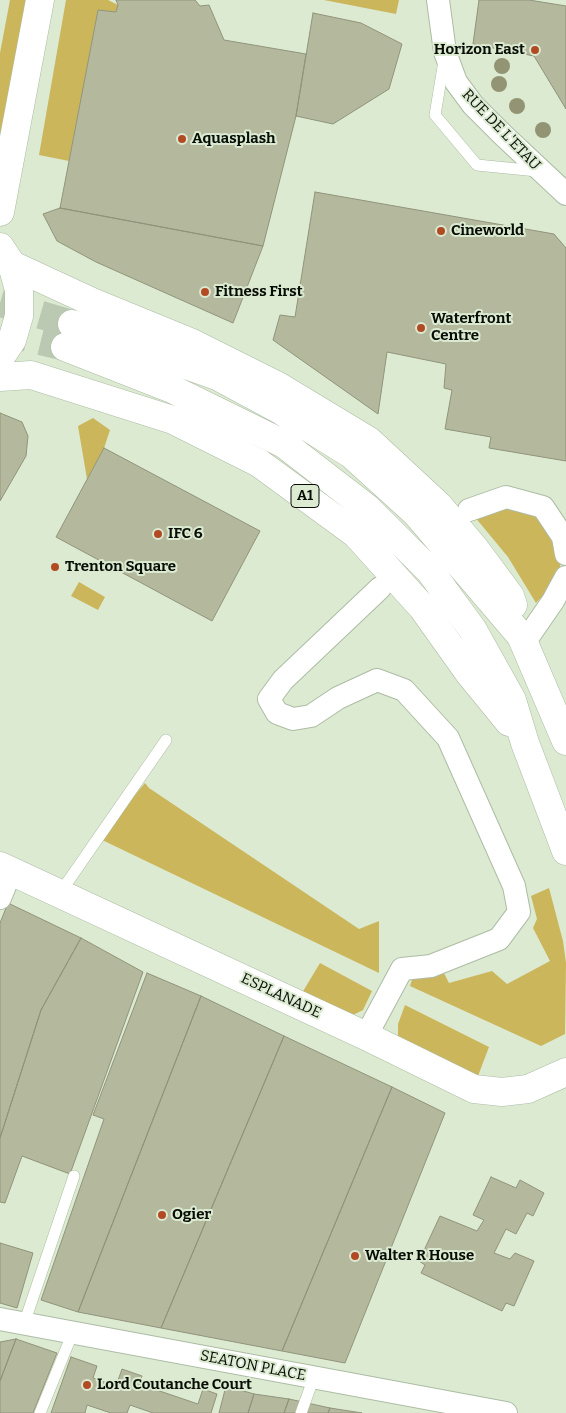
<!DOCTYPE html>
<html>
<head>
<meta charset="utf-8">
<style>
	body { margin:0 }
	canvas { display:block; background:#dbead1 }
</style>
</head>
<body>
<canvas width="566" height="1413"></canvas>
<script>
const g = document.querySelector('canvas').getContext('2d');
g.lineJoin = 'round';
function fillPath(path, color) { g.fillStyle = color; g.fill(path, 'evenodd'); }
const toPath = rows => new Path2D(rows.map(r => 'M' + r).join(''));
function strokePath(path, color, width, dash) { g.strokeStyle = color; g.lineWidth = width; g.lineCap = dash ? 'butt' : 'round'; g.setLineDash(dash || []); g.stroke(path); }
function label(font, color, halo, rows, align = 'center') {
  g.font = font + ' Bitter,serif'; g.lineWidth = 4; g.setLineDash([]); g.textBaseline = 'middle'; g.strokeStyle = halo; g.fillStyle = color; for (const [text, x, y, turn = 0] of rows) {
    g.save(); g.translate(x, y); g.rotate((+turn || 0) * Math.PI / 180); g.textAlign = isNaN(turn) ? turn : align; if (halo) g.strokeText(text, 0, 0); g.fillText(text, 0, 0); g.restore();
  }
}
const green = toPath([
	[10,0,29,0,0,150,0,53],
	[66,0,108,0,118,5,116,12,98,10,69,161,39,155],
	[324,0,399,0,396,14],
	[93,418,110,430,104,448,87,479,78,426],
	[507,504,531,509,561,550,560,569,553,585,536,603,508,557,474,516],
	[79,582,105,597,98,610,71,596],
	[145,783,149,788,359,929,379,921,379,973,98,838],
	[549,888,563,941,566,963,565,1034,541,1046,410,986,414,973,442,969,449,983,492,971,507,984,550,961,533,928,537,919,531,896],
	[320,963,372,991,363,1010,355,1014,348,1015,302,993],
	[405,1005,489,1047,478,1076,398,1038,398,1024]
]);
const building = toPath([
	[116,0,195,0,200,6,209,5,224,40,306,54,296,116,263,246,60,208,98,10,116,12,118,5,116,0],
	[479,0,529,0,566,6,566,109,534,56,473,44,479,0],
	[313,13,361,23,402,44,389,89,333,124,296,116,313,13],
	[315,192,554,234,566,248,566,461,489,448,491,437,445,429,452,390,444,388,446,364,387,352,378,414,273,340,280,315,295,317,315,192],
	[60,208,263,246,233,323,96,262,57,241,43,214,60,208],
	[0,413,22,422,28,436,26,456,0,501,0,413],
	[104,448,260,531,212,621,56,537,104,448],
	[8,903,81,938,41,1010,0,1138,0,923,8,903],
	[81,938,143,972,70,1174,22,1156,5,1203,0,1202,0,1138,41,1010,81,938],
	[147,973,201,996,78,1312,41,1300,104,1119,93,1115,147,973],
	[201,996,284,1036,161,1328,78,1312,201,996],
	[284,1036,392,1087,282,1351,161,1328,284,1036],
	[392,1087,445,1113,345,1363,282,1351,392,1087],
	[491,1177,516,1188,520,1180,544,1193,533,1216,527,1213,516,1234,506,1229,494,1253,510,1259,515,1253,534,1261,514,1306,506,1303,502,1311,421,1273,425,1265,419,1261,440,1216,477,1231,484,1220,473,1215,491,1177],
	[0,1243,33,1253,17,1308,0,1303,0,1243],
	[16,1339,57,1353,33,1413,0,1413,0,1381,16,1339],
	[16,1339,0,1381,0,1342,16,1339],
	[71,1357,97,1366,93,1378,116,1386,122,1369,142,1376,139,1384,198,1404,203,1389,217,1394,211,1413,153,1413,130,1405,127,1413,111,1413,87,1405,85,1413,51,1413,71,1357],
	[226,1386,254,1394,248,1413,219,1413,226,1386],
	[254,1394,289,1399,284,1413,248,1413,254,1394],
	[289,1399,330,1408,328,1413,284,1413,289,1399],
	[330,1408,362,1413,328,1413,330,1408]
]);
const highwayTunnel = toPath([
	[0,303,72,324],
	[0,331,65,347]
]);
const lane = toPath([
	[444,61,435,115,477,165,537,171],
	[60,893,166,740],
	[24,1324,74,1176],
	[40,1413,73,1332],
	[301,1413,314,1377]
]);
const street = toPath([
	[438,0,445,52,456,82,473,105,503,135,566,194],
	[469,510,506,497,543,507,563,537,566,554],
	[524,643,553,601,566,577],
	[0,898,11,871],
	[366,1036,402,969,431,966,499,939,519,912,514,886,448,738,404,690,377,680,338,698,311,716,293,719,277,713,269,699,283,680,380,588],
	[0,1319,506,1413]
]);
const secondary = toPath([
	[0,212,40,0],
	[0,866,366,1036,474,1089,502,1092,528,1089,566,1072]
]);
const highway = toPath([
	[0,247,12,265,19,290,19,316,12,340,0,358],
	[12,265,92,302,192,343,278,386,369,441,439,506,476,550,510,596,513,605],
	[72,324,217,376,282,411,351,454,416,513,521,636,566,741],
	[65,347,172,389,284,444,367,508,430,571,473,630,512,700,525,743,566,851],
	[0,377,31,375,173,420,259,463,356,534,422,607,469,673,509,722]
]);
const trees = [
	[502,66],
	[499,84],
	[517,106],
	[543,130]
];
const markers = [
	[535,50,5,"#b24b24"],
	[182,139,5,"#b24b24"],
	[441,231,5,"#b24b24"],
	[205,292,5,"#b24b24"],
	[421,328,5,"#b24b24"],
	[158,534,5,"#b24b24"],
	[55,567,5,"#b24b24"],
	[162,1215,5,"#b24b24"],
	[355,1256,5,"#b24b24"],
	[87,1385,5,"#b24b24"]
];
const shields = [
	[305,496,28]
];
const shieldNames = [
	["A1",305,496]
];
const poiNames = [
	["Horizon East",525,50,"right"],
	["Aquasplash",192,139],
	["Cineworld",451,231],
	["Fitness First",215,292],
	["Waterfront",431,319],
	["Centre",431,336],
	["IFC 6",168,534],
	["Trenton Square",65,567],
	["Ogier",172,1215],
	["Walter R House",365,1256],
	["Lord Coutanche Court",97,1385]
];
const streetNames = [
	["RUE DE L'ETAU",501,130,46],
	["ESPLANADE",281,996,25],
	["SEATON PLACE",253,1366,11]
];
fillPath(green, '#ccb65b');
fillPath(building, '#b4b89d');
strokePath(building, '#90947a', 1);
strokePath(highwayTunnel, '#bbc9b2', 28, [28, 14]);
strokePath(lane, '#adbca4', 12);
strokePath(street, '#adbca4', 24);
strokePath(secondary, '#adbca4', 29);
strokePath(highway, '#adbca4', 29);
strokePath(lane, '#fff', 11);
strokePath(street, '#fff', 22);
strokePath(secondary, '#fff', 28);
strokePath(highway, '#fff', 28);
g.fillStyle = '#939473';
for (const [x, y] of trees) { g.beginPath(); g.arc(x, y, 8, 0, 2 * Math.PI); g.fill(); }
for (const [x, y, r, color] of markers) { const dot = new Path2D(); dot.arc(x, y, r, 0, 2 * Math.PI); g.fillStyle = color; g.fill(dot); strokePath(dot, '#dbead1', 2); }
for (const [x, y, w] of shields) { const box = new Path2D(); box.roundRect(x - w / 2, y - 11.5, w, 23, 4); g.fillStyle = '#dbead1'; g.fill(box); strokePath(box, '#080d05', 1); }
label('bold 14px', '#080d05', null, shieldNames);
label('bold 15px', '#080d05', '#dbead1', poiNames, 'left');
label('15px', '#080d05', '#dbead1', streetNames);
</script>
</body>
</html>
